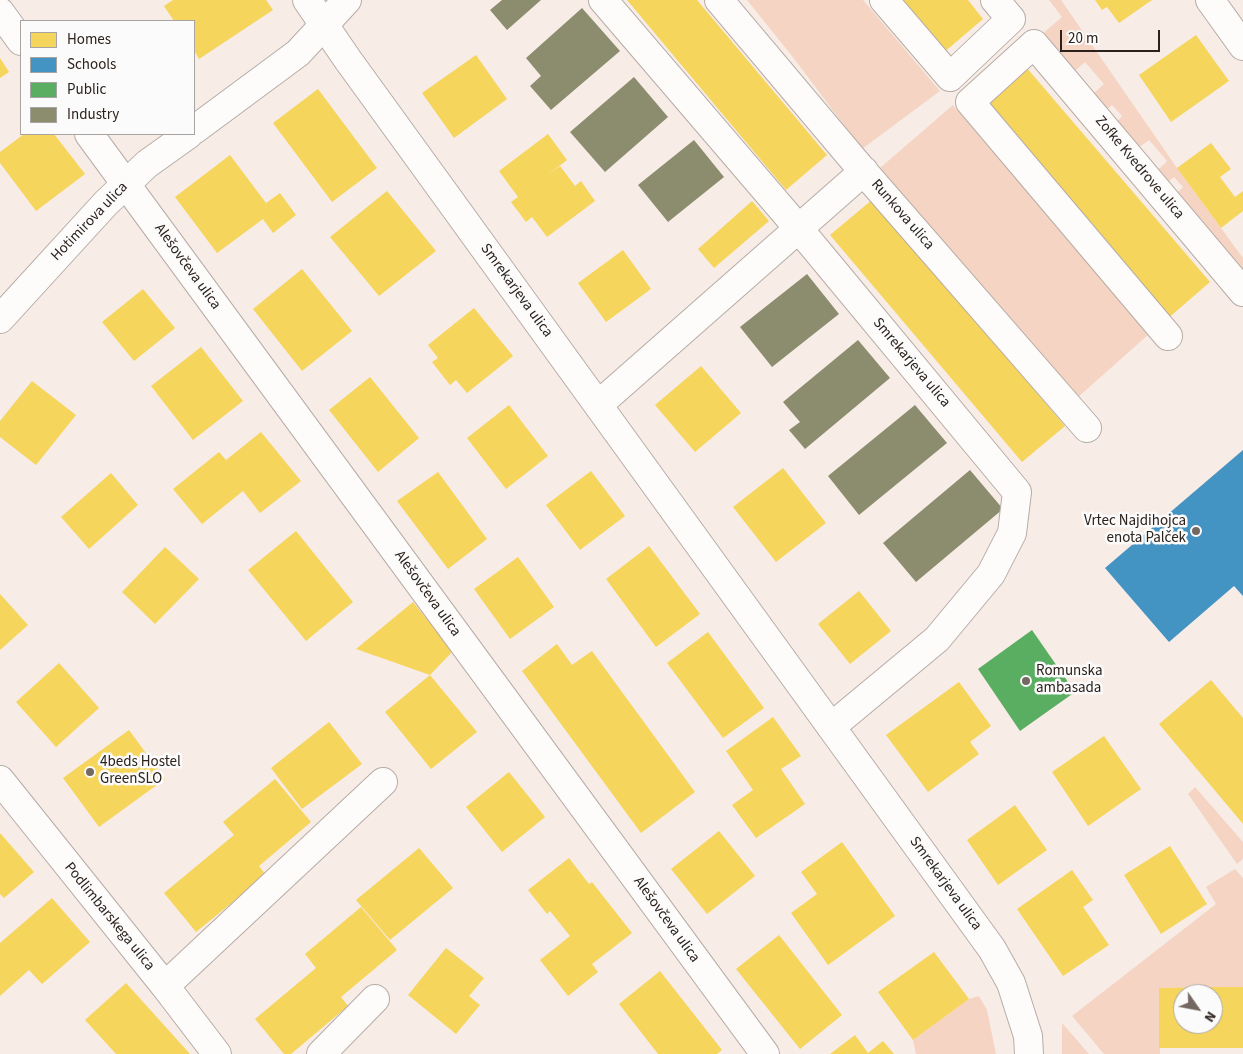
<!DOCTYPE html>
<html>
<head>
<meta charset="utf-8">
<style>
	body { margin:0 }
	#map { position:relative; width:1243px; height:1054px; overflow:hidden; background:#f7ece6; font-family:"Source Sans 3",sans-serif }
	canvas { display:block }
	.legend { position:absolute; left:20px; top:20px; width:175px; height:115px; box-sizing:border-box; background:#fbfbfb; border:1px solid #a8a4a1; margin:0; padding:6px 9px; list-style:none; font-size:15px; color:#2c211b }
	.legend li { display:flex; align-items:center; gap:10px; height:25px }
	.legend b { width:25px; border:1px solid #a8a4a1 }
	.north { position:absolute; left:1173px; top:984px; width:50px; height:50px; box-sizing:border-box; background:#fbfbfb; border:1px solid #a8a4a1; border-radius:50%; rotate:123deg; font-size:14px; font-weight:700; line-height:20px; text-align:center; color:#2c211b }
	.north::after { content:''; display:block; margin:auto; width:18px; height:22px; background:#736862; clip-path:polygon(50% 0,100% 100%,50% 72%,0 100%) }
	.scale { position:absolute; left:1060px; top:30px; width:100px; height:22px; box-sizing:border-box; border:2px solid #2c211b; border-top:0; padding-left:6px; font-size:15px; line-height:18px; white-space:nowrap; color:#2c211b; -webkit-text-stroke:4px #fbfbfb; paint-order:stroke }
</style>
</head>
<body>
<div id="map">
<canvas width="1243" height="1054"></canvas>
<ul class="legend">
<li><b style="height:14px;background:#f6d55c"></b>Homes</li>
<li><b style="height:14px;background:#4393c3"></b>Schools</li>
<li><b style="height:14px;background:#5aae61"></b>Public</li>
<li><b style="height:14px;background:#8c8c6e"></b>Industry</li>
</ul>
<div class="north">N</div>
<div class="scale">20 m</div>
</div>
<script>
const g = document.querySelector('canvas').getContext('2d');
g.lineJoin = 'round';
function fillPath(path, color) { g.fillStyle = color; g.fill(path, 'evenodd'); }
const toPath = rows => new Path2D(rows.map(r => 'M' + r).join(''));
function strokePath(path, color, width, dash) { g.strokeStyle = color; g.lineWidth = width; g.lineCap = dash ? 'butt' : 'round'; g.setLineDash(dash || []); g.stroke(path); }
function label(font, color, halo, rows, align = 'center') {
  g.font = font + ' "Source Sans 3",sans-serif'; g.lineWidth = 5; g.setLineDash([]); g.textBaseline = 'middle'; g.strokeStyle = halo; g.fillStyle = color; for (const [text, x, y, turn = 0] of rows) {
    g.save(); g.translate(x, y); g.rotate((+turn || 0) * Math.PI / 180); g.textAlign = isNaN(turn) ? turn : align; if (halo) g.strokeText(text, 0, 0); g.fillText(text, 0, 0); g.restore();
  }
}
const green = toPath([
	[747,0,863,0,940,91,862,149,792,56],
	[1049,0,1061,0,1177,168,1243,258,1243,271,1177,193,1183,187,1174,177,1168,182,1158,170,1167,161,1149,140,1138,148,1117,122,1122,116,1112,105,1106,110,1093,94,1104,84,1085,62,1074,72,1042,34,1062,17],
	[953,105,1149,334,1076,399,880,168],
	[1195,787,1243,842,1243,859,1237,864,1188,794],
	[1235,869,1243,878,1243,987,1159,988,1160,1054,1104,1054,1072,1016,1216,904,1206,887],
	[979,996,987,1010,996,1054,916,1054,913,1040,969,999],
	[1062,1023,1089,1054,1062,1054]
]);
const homes = toPath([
	[173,0,266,0,273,10,199,59,194,50,194,21,174,21,164,6],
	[627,0,697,0,827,155,786,190],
	[896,0,968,0,983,19,942,54],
	[1095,0,1152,0,1119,23,1107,7,1102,10],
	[1196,35,1229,81,1171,122,1139,75],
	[476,55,507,99,454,138,422,93],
	[0,58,9,72,0,78],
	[1026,67,1210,282,1166,320,982,105],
	[318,89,377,168,332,202,273,123],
	[24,134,54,134,85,174,36,211,0,163,0,152],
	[548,134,567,160,546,176,560,166,575,186,581,181,595,201,547,237,532,217,526,222,511,202,518,197,499,171],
	[1211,143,1231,169,1220,177,1235,197,1243,191,1243,211,1221,228,1177,168],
	[230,155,266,203,280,193,296,215,273,233,263,219,217,253,175,197],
	[387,191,436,251,379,296,330,237],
	[873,199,1065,426,1022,462,830,235],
	[752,201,769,221,714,268,698,249],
	[623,250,651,289,606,322,578,283],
	[302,269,352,331,302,371,253,309],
	[143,289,175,328,134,361,102,322],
	[474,308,513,356,467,393,456,380,450,385,432,362,438,358,428,345],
	[201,347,243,401,193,440,151,386],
	[701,366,741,413,695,452,655,405],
	[370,377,419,438,378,472,329,410],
	[32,381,76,415,36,465,0,437,0,421],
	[509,405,548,456,506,489,467,438],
	[261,432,301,481,260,513,243,491,202,524,173,489,219,452,226,460],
	[783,468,826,523,776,562,733,507],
	[591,471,625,516,580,550,546,505],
	[438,472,487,539,448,569,397,501],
	[111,473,138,505,89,549,61,517],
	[296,531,353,602,306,641,248,570],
	[649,546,700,614,656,647,606,579],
	[165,547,199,579,155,624,122,592],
	[518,557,554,607,510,639,474,589],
	[859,591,891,631,850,664,818,624],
	[0,594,28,625,0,650],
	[413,602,453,651,430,675,356,649],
	[708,632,764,708,723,738,667,663],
	[557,644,572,665,592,651,695,792,641,833,522,671],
	[59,663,99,708,56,747,16,702],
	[430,675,477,732,431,769,385,712],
	[1211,680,1243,718,1243,824,1159,724],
	[959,682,991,726,970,742,979,754,928,792,886,735],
	[773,717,801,756,781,769,805,804,756,838,732,805,753,790,726,751],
	[329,722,362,764,302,809,271,768],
	[129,730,165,779,99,827,63,778],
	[1104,736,1141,789,1088,826,1052,772],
	[509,772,545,817,502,852,466,807],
	[275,779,311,822,259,866,266,875,196,932,164,893,234,835,223,822],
	[1015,805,1047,850,998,885,967,840],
	[719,831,755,876,707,914,671,869],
	[0,833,34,872,4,898,0,894],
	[842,842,895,916,828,965,791,913,817,894,801,872],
	[1170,846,1207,904,1161,934,1124,875],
	[419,848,453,888,390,940,356,900],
	[569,858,589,884,592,882,632,933,592,964,598,972,568,996,540,960,570,936,550,911,547,914,528,890],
	[1072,870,1093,900,1083,907,1109,945,1063,976,1017,909],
	[52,898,90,942,42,984,29,970,0,996,0,943],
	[361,907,397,950,341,997,348,1006,291,1054,284,1054,255,1019,316,968,305,954],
	[779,935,842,1015,800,1049,736,969],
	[446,948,484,978,469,996,480,1005,456,1034,408,995],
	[934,952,969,999,913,1040,878,992],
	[660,971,722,1050,717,1054,658,1054,619,1004],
	[126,983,190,1054,116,1054,85,1020],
	[1212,987,1243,987,1243,1048,1159,1048,1159,988],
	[1183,994,1213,994,1213,1024,1183,1024],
	[855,1035,868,1053,883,1041,894,1054,830,1054]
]);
const schools = toPath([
	[1243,450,1243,596,1234,586,1169,642,1105,568]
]);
const public = toPath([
	[1032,630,1075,692,1020,731,978,669]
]);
const industry = toPath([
	[502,0,541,0,507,30,490,10],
	[582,8,620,51,551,110,530,86,541,76,526,58],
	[634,77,668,117,605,172,570,132],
	[694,140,724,177,668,222,638,185],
	[807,274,839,314,772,367,740,327],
	[858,340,890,378,805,449,789,430,800,422,783,402],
	[915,405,947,443,859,515,828,476],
	[970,470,1003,509,916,582,883,543]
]);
const minor = toPath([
	[307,0,348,60,992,949,1011,983,1028,1036,1029,1054],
	[603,0,799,229,1017,492,1012,533,991,574,937,639,831,727],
	[719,0,858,165,1087,428],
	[884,0,950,77,1011,19,995,0],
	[1210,0,1243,46],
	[0,12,21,41],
	[194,130,298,53,347,0],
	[89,134,765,1054],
	[0,319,106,203,147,164,189,134],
	[1168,336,970,102,1034,44,1243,292],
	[598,405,864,171],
	[0,780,165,986,217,1054],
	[165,986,383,782],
	[321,1054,375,999]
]);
const markers = [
	[1196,531,5,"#736862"],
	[1026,681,5,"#736862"],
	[90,772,5,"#736862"]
];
const streetNames = [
	["Zofke Kvedrove ulica",1139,168,50],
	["Runkova ulica",902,215,49],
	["Hotimirova ulica",90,222,-46],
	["Alešovčeva ulica",187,267,54],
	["Smrekarjeva ulica",516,291,54],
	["Smrekarjeva ulica",911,363,50],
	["Alešovčeva ulica",427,594,54],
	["Smrekarjeva ulica",945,884,54],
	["Podlimbarskega ulica",109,917,51],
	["Alešovčeva ulica",666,920,54]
];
const poiNames = [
	["Vrtec Najdihojca",1186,522,"right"],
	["enota Palček",1186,539,"right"],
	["Romunska",1036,672],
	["ambasada",1036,689],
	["4beds Hostel",100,763],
	["GreenSLO",100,780]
];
fillPath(green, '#f5d4c3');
fillPath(homes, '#f6d55c');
fillPath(schools, '#4393c3');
fillPath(public, '#5aae61');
fillPath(industry, '#8c8c6e');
strokePath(minor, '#b6aca6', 30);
strokePath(minor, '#fefcfb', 28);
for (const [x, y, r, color] of markers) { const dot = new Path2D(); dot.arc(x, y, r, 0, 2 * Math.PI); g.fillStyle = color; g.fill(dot); strokePath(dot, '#fbfbfb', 2); }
label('15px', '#2c211b', '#fbfbfb', streetNames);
label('15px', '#2c211b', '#fbfbfb', poiNames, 'left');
</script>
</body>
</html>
